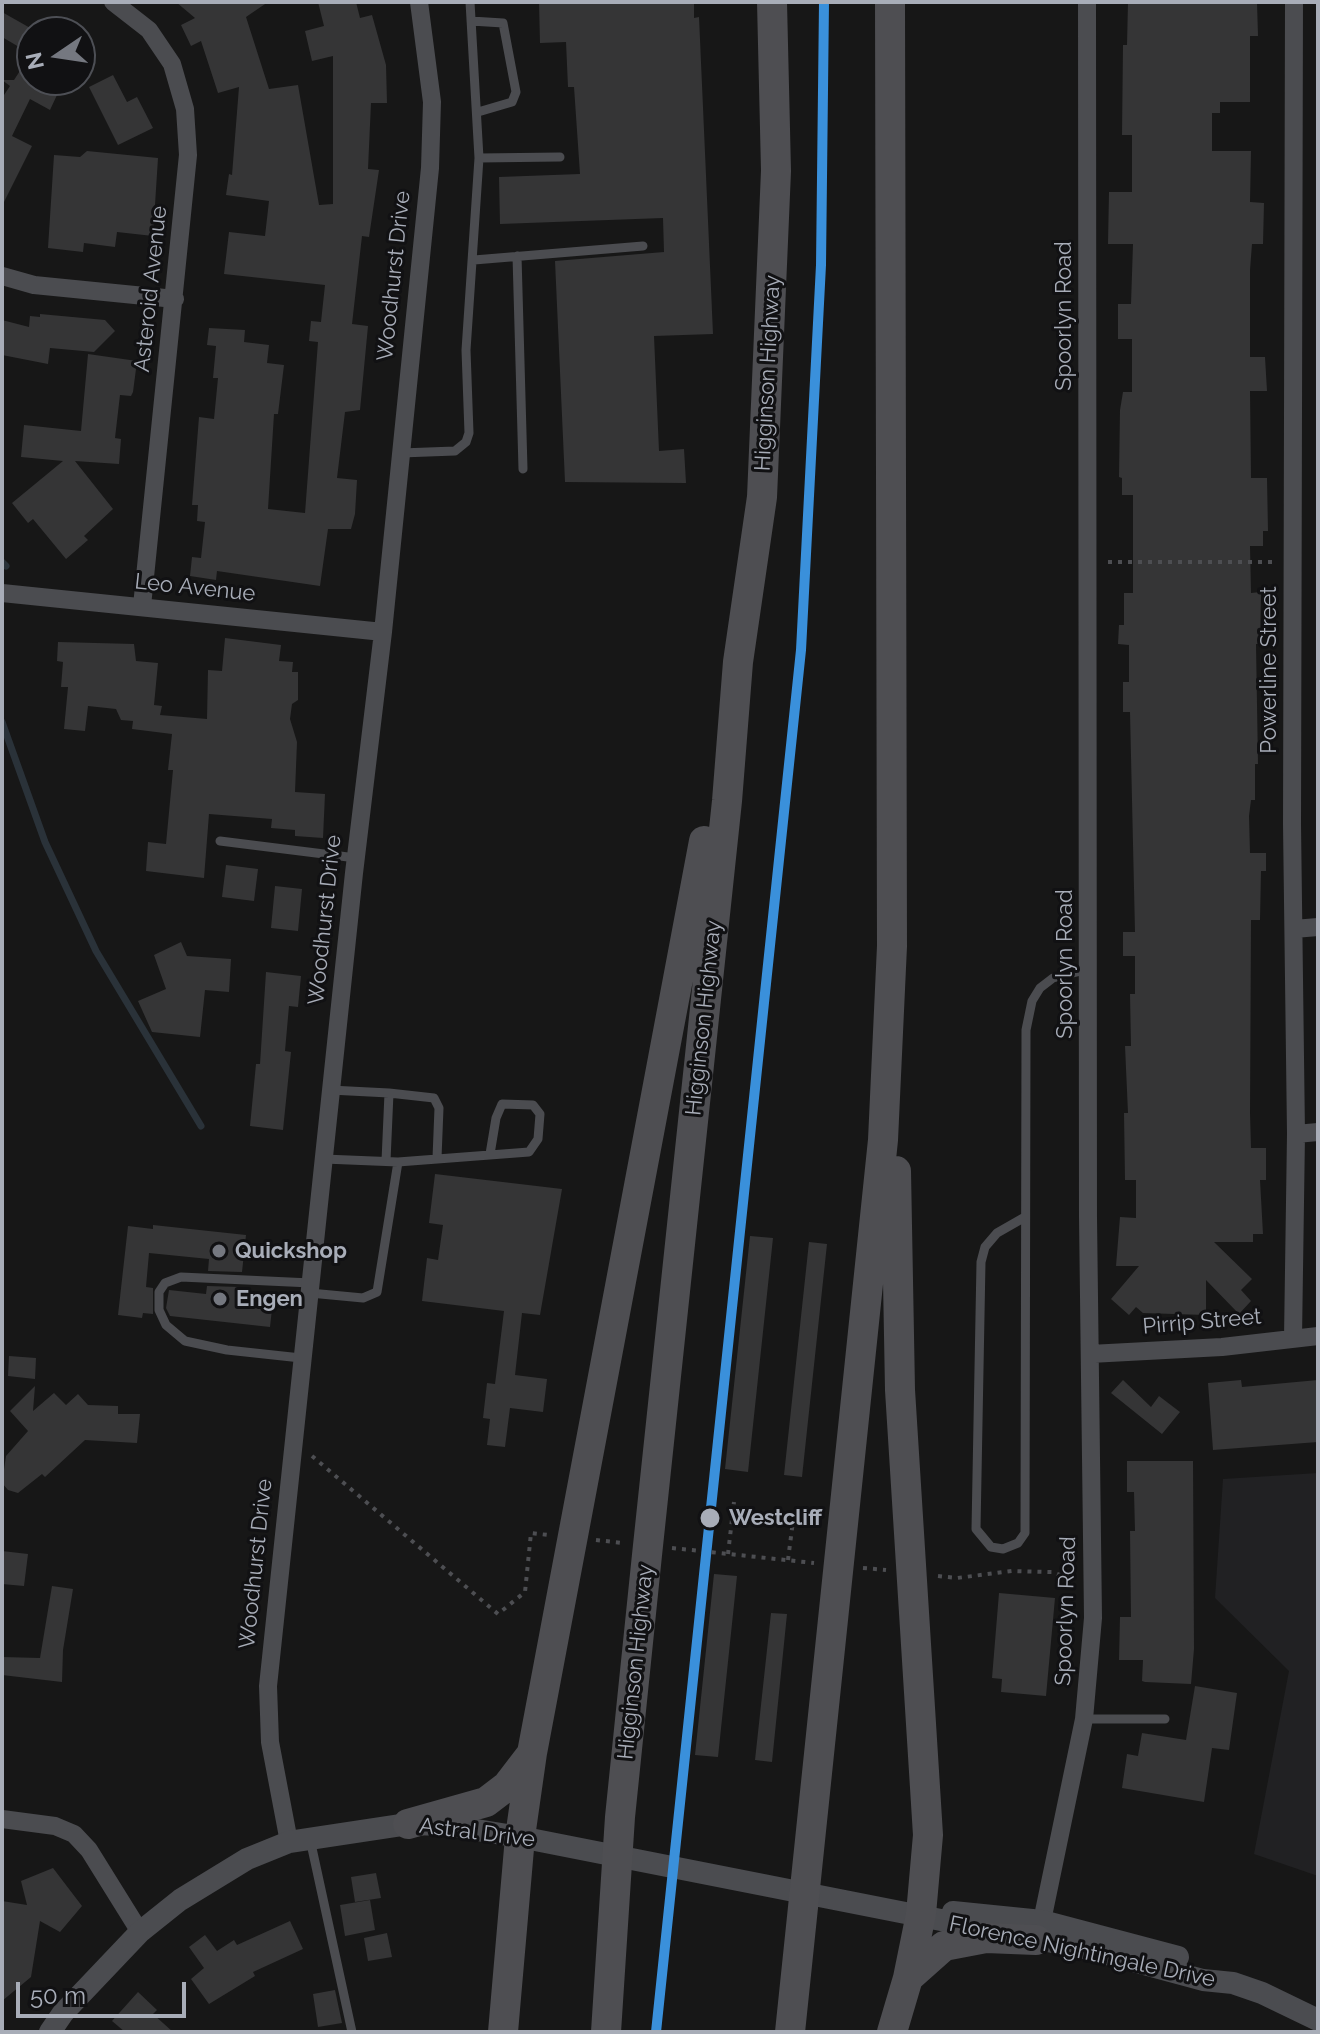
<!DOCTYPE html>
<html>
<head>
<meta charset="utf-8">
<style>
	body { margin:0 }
	#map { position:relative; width:1320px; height:2034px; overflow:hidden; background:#171717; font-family:Raleway,sans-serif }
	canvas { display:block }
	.frame { position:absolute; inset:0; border:4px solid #a8adb8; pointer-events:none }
	.north { position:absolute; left:16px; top:16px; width:80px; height:80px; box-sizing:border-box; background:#111113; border:2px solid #4d4f55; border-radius:50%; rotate:257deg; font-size:22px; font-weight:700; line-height:32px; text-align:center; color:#a8adb8 }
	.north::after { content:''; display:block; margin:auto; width:28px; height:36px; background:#757880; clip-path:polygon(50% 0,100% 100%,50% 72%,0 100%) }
	.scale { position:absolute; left:16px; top:1982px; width:170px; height:36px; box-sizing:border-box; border:4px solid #a8adb8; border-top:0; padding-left:10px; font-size:24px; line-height:28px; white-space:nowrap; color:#a8adb8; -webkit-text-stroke:6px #111113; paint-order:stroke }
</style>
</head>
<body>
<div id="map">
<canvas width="1320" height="2034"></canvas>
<div class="frame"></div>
<div class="north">N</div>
<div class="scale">50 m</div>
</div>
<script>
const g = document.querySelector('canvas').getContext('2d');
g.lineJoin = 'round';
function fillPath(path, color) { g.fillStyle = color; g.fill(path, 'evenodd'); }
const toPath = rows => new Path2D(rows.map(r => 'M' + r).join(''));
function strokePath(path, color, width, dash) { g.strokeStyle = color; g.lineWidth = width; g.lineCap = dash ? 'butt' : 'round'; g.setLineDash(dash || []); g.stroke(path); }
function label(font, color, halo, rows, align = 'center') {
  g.font = font + ' Raleway,sans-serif'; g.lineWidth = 6; g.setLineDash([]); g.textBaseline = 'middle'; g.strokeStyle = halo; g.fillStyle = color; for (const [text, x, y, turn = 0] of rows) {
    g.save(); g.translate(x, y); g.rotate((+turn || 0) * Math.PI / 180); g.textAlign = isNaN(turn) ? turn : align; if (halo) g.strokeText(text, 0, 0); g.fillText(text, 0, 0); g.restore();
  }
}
const built = toPath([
	[1318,1473,1318,1876,1254,1854,1289,1671,1215,1598,1223,1479]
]);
const stream = toPath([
	[2,562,6,566],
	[2,722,45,842,96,951,201,1126]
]);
const building = toPath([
	[176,2,268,2,246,17,269,89,298,85,319,205,333,204,333,56,312,61,305,31,324,26,318,2,356,2,360,18,372,15,386,65,387,103,371,103,368,169,379,170,369,237,362,236,352,324,368,326,360,410,345,412,337,478,357,480,355,514,351,529,328,529,320,586,217,571,216,580,190,576,192,557,201,558,205,522,197,521,198,505,192,505,199,417,214,419,218,378,213,378,216,346,207,345,209,328,245,330,244,342,269,345,267,363,284,365,278,414,274,414,268,509,305,513,318,342,309,341,311,321,321,322,325,285,224,274,229,232,265,236,269,201,226,195,229,174,232,175,239,87,218,93,201,41,191,46,181,25,195,18],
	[539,2,688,2,694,3,694,18,699,17,713,334,654,336,659,451,684,449,686,483,565,482,555,261,664,252,663,218,500,224,499,177,580,174,574,87,568,87,566,42,540,43],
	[1128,2,1257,2,1258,36,1250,36,1250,102,1220,102,1220,113,1212,113,1212,151,1251,151,1250,202,1264,203,1263,244,1252,244,1250,270,1250,357,1265,357,1267,391,1250,391,1251,478,1267,478,1268,531,1263,531,1263,546,1250,546,1251,593,1261,592,1260,644,1256,644,1258,764,1255,764,1255,800,1251,800,1249,816,1250,853,1266,853,1266,871,1261,871,1260,920,1251,920,1250,1113,1251,1148,1266,1148,1266,1180,1260,1180,1263,1234,1253,1234,1253,1242,1214,1242,1252,1279,1241,1290,1251,1301,1239,1314,1206,1280,1206,1315,1143,1313,1136,1307,1129,1315,1111,1299,1139,1266,1116,1266,1120,1217,1136,1218,1136,1180,1125,1180,1124,1113,1128,1113,1125,1046,1131,1046,1130,994,1135,994,1135,956,1123,956,1123,932,1135,932,1130,712,1123,712,1123,682,1129,682,1129,645,1118,644,1119,625,1124,625,1124,593,1133,593,1133,495,1122,495,1122,478,1119,477,1120,410,1123,392,1132,392,1132,339,1118,339,1118,304,1131,304,1133,244,1108,244,1109,192,1132,192,1132,135,1122,135,1123,45,1127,45],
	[2,12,32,29,32,80,64,80,50,110,30,99,12,136,32,146,2,206,2,98,10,86,2,80,14,80,31,54,2,37],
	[113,75,127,102,137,97,153,128,118,145,89,87],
	[87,151,158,158,153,236,117,232,115,247,84,243,83,252,48,248,54,155,80,157],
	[40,314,105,320,115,331,94,352,50,348,48,364,2,355,2,320,29,327,30,316,40,317],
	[88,354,137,361,133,392,131,396,120,395,115,438,121,439,119,464,75,461,113,509,84,536,88,540,66,559,33,519,28,523,12,503,63,461,21,457,24,425,81,431],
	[225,638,281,645,279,661,293,662,292,672,298,672,298,700,292,704,290,719,297,742,295,792,325,794,323,838,295,836,295,830,271,828,272,819,209,814,204,878,146,871,148,842,166,844,173,770,168,770,172,734,132,729,133,721,121,720,116,709,88,706,85,731,64,729,68,687,61,687,63,662,57,661,58,642,134,644,136,661,158,663,154,705,162,706,160,715,207,719,208,670,222,671],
	[226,865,258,869,254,901,222,897],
	[275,886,302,889,298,931,271,928],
	[181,942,187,956,231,959,229,992,205,990,200,1037,152,1032,138,1001,166,989,154,955],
	[266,972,301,976,298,1007,289,1006,285,1051,291,1052,283,1130,250,1126,256,1064,260,1064],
	[435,1174,562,1189,540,1315,522,1313,515,1375,547,1379,543,1412,510,1408,505,1447,487,1445,490,1419,483,1418,487,1383,495,1384,504,1311,422,1301,427,1258,438,1260,443,1225,429,1223],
	[153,1225,246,1235,242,1272,208,1271,209,1259,149,1253,146,1287,153,1288,153,1314,143,1313,142,1318,118,1315,128,1226,153,1229],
	[750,1236,773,1238,748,1472,725,1469],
	[809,1242,827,1244,802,1477,784,1475],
	[207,1286,240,1287,239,1296,273,1300,270,1327,170,1316,166,1308,169,1290,206,1294],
	[9,1356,36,1358,35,1379,8,1376],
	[1123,1380,1151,1407,1159,1396,1180,1412,1162,1434,1111,1393],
	[1241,1380,1242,1387,1318,1380,1318,1442,1213,1450,1208,1383],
	[35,1386,33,1411,54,1393,66,1405,78,1394,88,1405,118,1406,118,1414,140,1414,137,1443,85,1440,45,1477,42,1474,18,1493,8,1490,2,1483,6,1456,28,1431,10,1411],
	[1127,1461,1193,1461,1194,1649,1191,1684,1145,1682,1142,1681,1143,1660,1119,1660,1120,1617,1131,1617,1130,1531,1135,1531,1134,1492,1127,1492],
	[2,1551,28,1554,24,1586,2,1584],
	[714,1574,737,1576,718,1757,695,1755],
	[52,1586,73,1589,63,1650,62,1682,2,1675,2,1657,40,1658],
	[999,1593,1055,1598,1046,1696,1001,1692,1002,1679,992,1678],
	[771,1613,787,1614,772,1762,755,1760],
	[1195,1686,1237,1693,1229,1750,1212,1748,1204,1802,1122,1788,1127,1754,1138,1756,1142,1733,1186,1740],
	[53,1868,82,1906,60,1932,40,1921,31,1977,2,2001,2,1901,27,1905,21,1881],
	[376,1873,381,1898,355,1902,351,1877],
	[370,1900,375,1930,345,1936,340,1905],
	[290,1921,303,1949,253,1972,255,1976,209,2004,191,1979,204,1968,189,1947,205,1935,217,1951,234,1940,237,1945],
	[387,1933,392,1957,368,1961,364,1938],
	[335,1990,342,2023,318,2027,313,1994],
	[138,1992,157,2010,153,2014,173,2032,125,2032,112,2021]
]);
const path = toPath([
	[1108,562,1275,562],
	[312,1456,498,1614,525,1592,531,1533,548,1535],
	[596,1540,623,1543],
	[672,1548,814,1563],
	[728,1554,734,1502],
	[788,1560,794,1513],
	[863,1568,886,1570],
	[938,1576,957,1578,1012,1571,1052,1572,1075,1581]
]);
const service = toPath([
	[471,21,503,23,516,92,512,102,478,112],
	[479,158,560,157],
	[517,256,523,469],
	[474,260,643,246],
	[401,453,455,451,466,442,469,433,466,350,479,158,470,2],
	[220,841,356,858],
	[330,1090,389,1093],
	[386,1161,389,1093,434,1098,439,1108,437,1158],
	[398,1162,529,1152,538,1139,540,1114,533,1105,502,1104,496,1118,490,1154],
	[1025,1217,997,1233,985,1247,981,1262,976,1529,991,1547,1003,1549,1018,1543,1025,1533,1026,1030,1032,1001,1040,988,1053,978,1089,969],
	[310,1293,363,1298,377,1292,398,1162,324,1159],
	[301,1358,227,1350,185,1341,166,1325,159,1310,159,1292,165,1283,181,1277,311,1283],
	[1084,1719,1165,1719],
	[310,1839,352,2032]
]);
const minor = toPath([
	[113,2,149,30,172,64,185,109,188,155,142,606],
	[2,276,34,285,175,299],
	[2,593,383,632],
	[1294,929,1318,927],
	[1296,1134,1318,1132],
	[1293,1338,1296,1134,1292,824,1294,2],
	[1090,1354,1222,1347,1318,1336],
	[2,1819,55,1826,74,1834,89,1850,140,1932],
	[289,1842,270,1742,268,1686,354,873,383,632,430,168,432,102,419,2],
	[1042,1921,1084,1719,1093,1618,1088,1217,1087,2]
]);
const tertiary = toPath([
	[953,1912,1042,1921,1178,1957],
	[50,2032,63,2013,140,1932,180,1900,247,1859,289,1842,408,1824,446,1825,520,1837,1088,1949,1203,1980,1233,1983,1262,1993,1318,2020]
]);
const trunk = toPath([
	[408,1824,486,1802,507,1786,530,1756],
	[908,1978,944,1946,986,1938,1036,1940],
	[503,2032,520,1837,532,1753,704,841],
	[606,2032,620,1817,647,1555,727,801,738,662,762,497,776,171,772,2],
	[790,2032,883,1140,892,946,890,2],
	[892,2032,908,1978,921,1914,928,1835,900,1390,896,1171]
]);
const rail1 = toPath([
	[656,2032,801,650,821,265,824,2]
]);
const markers = [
	[219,1251,8,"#757880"],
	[220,1299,8,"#757880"],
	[710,1518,11,"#a8adb8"]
];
const streetNames = [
	["Woodhurst Drive",394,276,-84],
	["Asteroid Avenue",151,289,-84],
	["Spoorlyn Road",1064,316,-90],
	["Higginson Highway",768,373,-87],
	["Leo Avenue",195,588,6],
	["Powerline Street",1269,670,-90],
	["Woodhurst Drive",325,920,-84],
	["Spoorlyn Road",1065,964,-90],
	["Higginson Highway",704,1018,-84],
	["Pirrip Street",1202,1322,-5],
	["Woodhurst Drive",256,1564,-84],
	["Spoorlyn Road",1066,1611,-88],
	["Higginson Highway",636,1662,-84],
	["Astral Drive",477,1833,7],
	["Florence Nightingale Drive",1082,1952,12]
];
const poiNames = [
	["Quickshop",235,1251],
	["Engen",236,1299]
];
const stopNames = [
	["Westcliff",729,1518]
];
fillPath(built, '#212123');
strokePath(stream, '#2a3239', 7);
fillPath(building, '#353536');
strokePath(path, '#4d4e52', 4, [4, 6]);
strokePath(service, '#4b4c50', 9);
strokePath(minor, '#4b4c50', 18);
strokePath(tertiary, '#4b4c50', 22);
strokePath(trunk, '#4e4e52', 30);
strokePath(rail1, '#3a90db', 10);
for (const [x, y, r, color] of markers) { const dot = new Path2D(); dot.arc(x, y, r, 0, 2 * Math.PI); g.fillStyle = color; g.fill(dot); strokePath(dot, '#111113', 3); }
label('22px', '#a8adb8', '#111113', streetNames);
label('bold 22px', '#a8adb8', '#111113', poiNames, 'left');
label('bold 22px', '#a8adb8', '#111113', stopNames, 'left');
</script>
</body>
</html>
